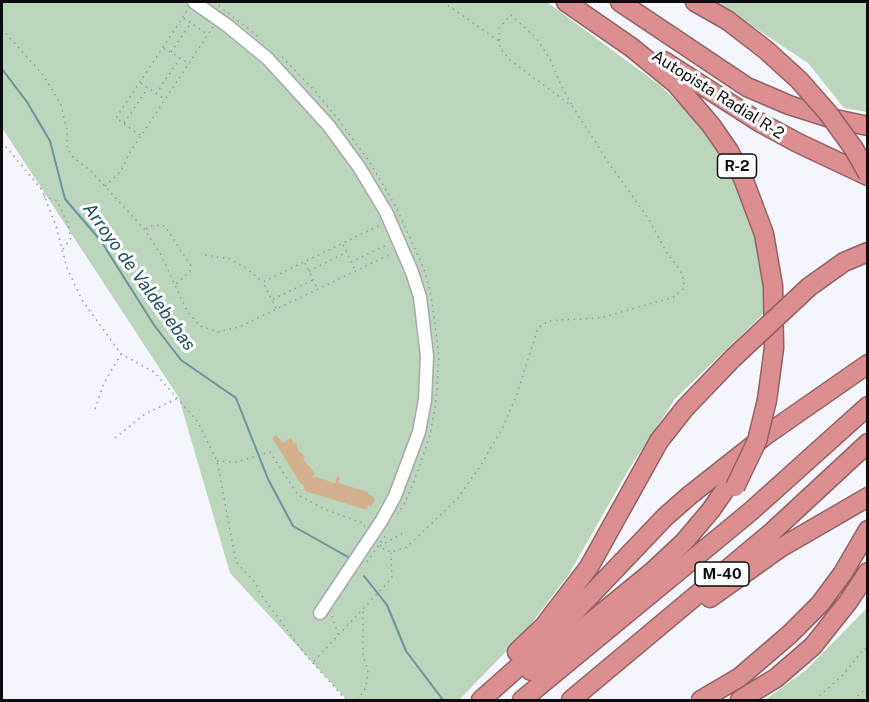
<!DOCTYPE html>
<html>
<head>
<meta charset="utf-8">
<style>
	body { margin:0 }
	#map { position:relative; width:869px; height:702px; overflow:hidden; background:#f5f6fd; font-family:"Public Sans",sans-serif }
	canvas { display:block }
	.frame { position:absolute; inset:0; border:3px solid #0c0c0e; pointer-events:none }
</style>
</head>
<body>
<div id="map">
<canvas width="869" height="702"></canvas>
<div class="frame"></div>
</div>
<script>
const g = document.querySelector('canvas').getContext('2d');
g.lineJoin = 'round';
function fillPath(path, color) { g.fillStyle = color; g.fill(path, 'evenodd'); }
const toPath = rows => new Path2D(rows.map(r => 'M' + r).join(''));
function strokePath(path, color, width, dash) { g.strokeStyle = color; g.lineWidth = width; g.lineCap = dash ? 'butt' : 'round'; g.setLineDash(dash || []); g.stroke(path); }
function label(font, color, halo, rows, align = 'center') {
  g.font = font + ' "Public Sans",sans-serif'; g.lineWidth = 6; g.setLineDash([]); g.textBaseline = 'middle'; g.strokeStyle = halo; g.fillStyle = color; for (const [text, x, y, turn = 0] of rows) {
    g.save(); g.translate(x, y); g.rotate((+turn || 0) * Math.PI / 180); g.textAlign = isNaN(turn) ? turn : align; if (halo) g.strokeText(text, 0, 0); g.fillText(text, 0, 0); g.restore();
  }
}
const green = toPath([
	[2,2,547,2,661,86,695,119,724,162,742,196,758,246,766,311,675,399,629,469,569,574,524,633,459,700,347,700,230,573,179,398,2,128],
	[716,2,867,2,867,112,844,108,808,63],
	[867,608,867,700,765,700,806,670]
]);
const stream = toPath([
	[2,69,27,102,50,141,65,199,101,241,154,325,181,360,236,398,268,479,293,526,348,557],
	[364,576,387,605,406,651,443,700]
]);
const building = toPath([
	[276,435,283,443,291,438,294,444,296,442,298,450,305,457,303,459,315,473,312,478,316,477,335,483,337,476,340,477,338,483,368,492,368,494,373,496,373,498,375,499,374,502,371,506,368,505,367,510,305,491,303,484,301,484,272,438]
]);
const path = toPath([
	[214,2,260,38],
	[443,2,499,41],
	[184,18,207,34],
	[2,29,44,76,61,105,67,130,67,148,73,157,92,172,145,230,161,255,187,311,200,326,218,332,239,327,391,254],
	[164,48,188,63],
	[171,52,191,23],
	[282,57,315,91,338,119,369,161,396,207,424,269,431,295,439,356,436,401,430,435,419,468,406,501,398,514],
	[141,83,164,99],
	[156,94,180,58],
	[124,123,148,88],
	[140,135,116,118,187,11],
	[2,142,42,190,56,226,67,268,82,300,121,354,154,372,198,422,217,461,236,562,255,582,260,593,304,653,346,700],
	[105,186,121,171,130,152,213,27],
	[44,196,57,201,68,224,71,238,63,249],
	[146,229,153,225,165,226,191,266,190,271,175,285],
	[343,245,355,270],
	[205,255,230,259,244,267,262,281],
	[351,262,389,244],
	[305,263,317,288],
	[309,271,347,252],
	[273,299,313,280],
	[276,308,263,282,380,225],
	[95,409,104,383,121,354],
	[115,438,145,414,178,398],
	[217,461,236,462,270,452,298,495,324,509,365,524,364,528],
	[377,546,391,552,407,547,458,498,481,465,503,427,517,394,538,328,548,321,559,320,600,318,674,297,683,289,684,281,680,270,667,253,648,218,608,162,573,107,510,60,500,48,499,28,511,15,537,39,550,59,561,85,573,107],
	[380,546,403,533],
	[367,562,385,536],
	[332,616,338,634],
	[864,649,868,645],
	[314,661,392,578,391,553],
	[358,700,366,687,368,670,363,656,363,609],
	[815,700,843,675,863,650,868,651],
	[853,700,868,687]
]);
const minor = toPath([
	[194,2,228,26,268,59,329,126,359,167,386,212,412,272,420,297,427,356,425,400,419,432,395,496,382,520,320,613]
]);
const highway = toPath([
	[566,2,631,47,675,83,711,125,729,151,743,178,764,234,773,286,774,348,767,400],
	[620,2,747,87,789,105,830,118,868,126],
	[695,2,727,20],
	[664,61,759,122,798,143,868,176],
	[809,287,844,262,868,252],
	[710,598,780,548,868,497],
	[517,652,544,626,589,567,659,441,685,408,733,358],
	[531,671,652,572,684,542,711,510,731,481],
	[481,700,544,644,665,517,690,495,766,435,868,364],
	[522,700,750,512,868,406],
	[571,700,772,532,868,443],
	[701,700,740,677,790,634,820,604,843,573,868,530],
	[740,700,776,678,813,646,848,602,868,572]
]);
const highwayBridge = toPath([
	[727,20,766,50,799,80,828,113,854,149,868,174],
	[733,358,809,287],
	[735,487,757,441,767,400]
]);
const shields = [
	[737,166,39],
	[722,574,54]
];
const shieldNames = [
	["R-2",737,166],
	["M-40",722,574]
];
const streetNames = [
	["Autopista Radial R-2",718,95,32]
];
const waterNames = [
	["Arroyo de Valdebebas",139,277,54]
];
fillPath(green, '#bcd6bd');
strokePath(stream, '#6a949e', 2);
fillPath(building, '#d5b08d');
strokePath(minor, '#a7a8ae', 15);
strokePath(highway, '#936163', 21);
strokePath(path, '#94959a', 1.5, [1.5, 4.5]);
strokePath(minor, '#fff', 12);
strokePath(highway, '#dc8f91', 18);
strokePath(highwayBridge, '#936163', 21, []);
strokePath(highwayBridge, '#dc8f91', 18);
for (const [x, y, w] of shields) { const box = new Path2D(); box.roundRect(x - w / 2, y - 12, w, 24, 4.5); g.fillStyle = '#fff'; g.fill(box); strokePath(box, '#0c0c0e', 1.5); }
label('bold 15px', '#0c0c0e', null, shieldNames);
label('16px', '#0c0c0e', '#fff', streetNames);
label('italic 18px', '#194d57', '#fff', waterNames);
</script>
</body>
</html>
